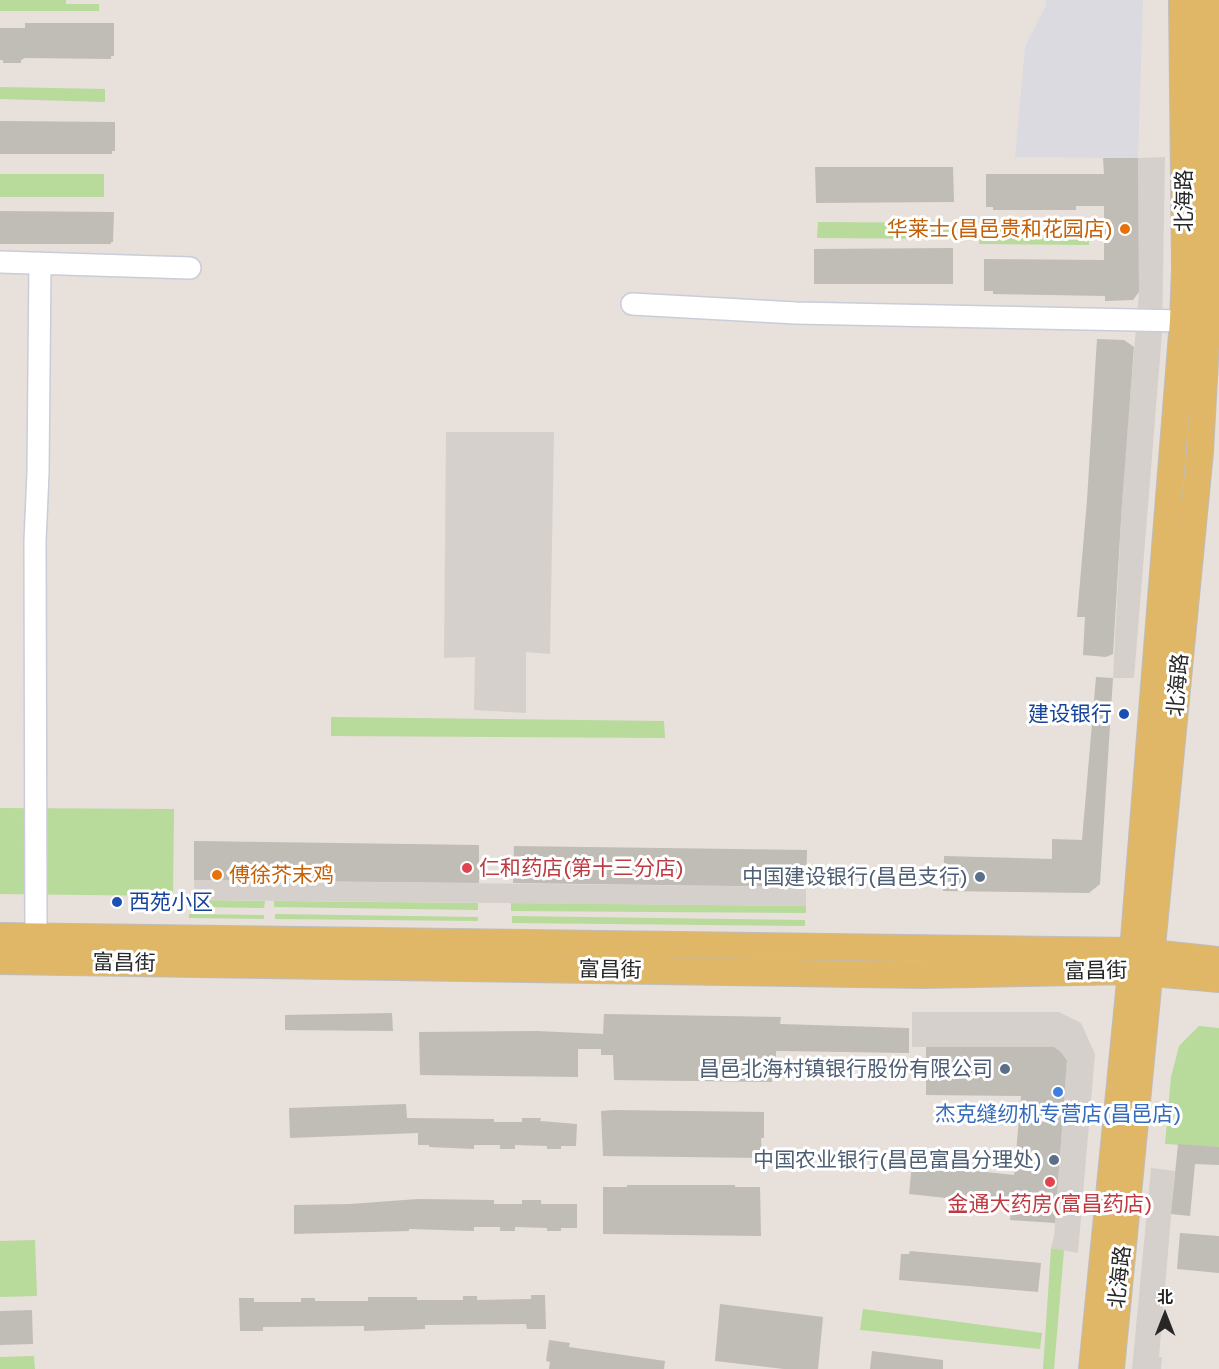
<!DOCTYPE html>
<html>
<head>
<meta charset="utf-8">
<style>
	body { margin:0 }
	#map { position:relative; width:1219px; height:1369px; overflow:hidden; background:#e8e0da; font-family:"Golos Text","Noto Sans SC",sans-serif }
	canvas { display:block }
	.north { position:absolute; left:1135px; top:1285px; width:60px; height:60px; -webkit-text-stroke:4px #fff; paint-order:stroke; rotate:0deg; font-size:16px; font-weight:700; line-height:24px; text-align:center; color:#272727 }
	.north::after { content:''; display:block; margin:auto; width:21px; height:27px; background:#272727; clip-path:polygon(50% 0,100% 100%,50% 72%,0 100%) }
</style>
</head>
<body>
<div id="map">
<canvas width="1219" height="1369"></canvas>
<div class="north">北</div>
</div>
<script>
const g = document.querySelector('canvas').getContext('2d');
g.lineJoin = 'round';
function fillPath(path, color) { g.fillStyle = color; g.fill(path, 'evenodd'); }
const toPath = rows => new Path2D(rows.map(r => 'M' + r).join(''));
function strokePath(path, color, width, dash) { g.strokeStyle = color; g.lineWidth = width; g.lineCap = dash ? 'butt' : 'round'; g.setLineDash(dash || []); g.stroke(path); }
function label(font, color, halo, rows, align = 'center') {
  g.font = font + ' "Golos Text","Noto Sans SC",sans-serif'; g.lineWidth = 6; g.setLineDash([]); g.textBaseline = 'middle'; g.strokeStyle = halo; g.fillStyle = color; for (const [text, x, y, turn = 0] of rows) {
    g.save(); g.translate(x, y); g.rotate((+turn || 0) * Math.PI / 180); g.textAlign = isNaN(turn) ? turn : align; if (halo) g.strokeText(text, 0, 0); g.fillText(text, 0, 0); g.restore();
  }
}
const industrial = toPath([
	[1046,0,1143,0,1138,158,1015,157,1025,47,1046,5]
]);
const green = toPath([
	[0,0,66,0,66,4,99,4,99,11,0,11],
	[0,87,105,89,105,102,0,99],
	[0,174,104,174,104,197,0,197],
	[818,222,962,223,962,239,817,238],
	[1089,228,1089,245,979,244,979,229],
	[331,717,664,721,665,738,331,736],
	[0,808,174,809,173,896,0,894],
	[195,900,265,901,264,908,194,907],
	[274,901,478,903,478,910,274,907],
	[511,903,806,906,806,913,511,911],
	[189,914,264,915,264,919,189,918],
	[275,914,478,917,478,921,275,919],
	[512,916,805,920,805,926,512,923],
	[1199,1026,1219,1028,1219,1147,1165,1144,1171,1077,1179,1046],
	[35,1240,37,1296,0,1297,0,1241],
	[1051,1248,1064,1250,1054,1369,1043,1369],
	[863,1309,1042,1333,1040,1349,860,1330],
	[34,1356,35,1369,0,1369,0,1357]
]);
const plaza = toPath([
	[1165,157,1162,333,1134,678,1113,678,1123,482,1139,292,1138,158],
	[446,432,554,432,550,654,526,652,526,713,474,710,475,657,444,658],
	[194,880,806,887,806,906,195,900],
	[912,1012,1059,1012,1081,1023,1095,1054,1078,1253,1051,1248,1054,1236,1067,1059,1061,1052,1054,1047,912,1047],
	[1151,1168,1175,1171,1159,1357,1162,1357,1161,1369,1132,1369]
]);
const building = toPath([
	[25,23,114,23,114,56,111,56,111,59,25,58,21,60,21,63,3,63,3,60,0,60,0,28,25,28],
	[0,121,115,122,115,151,112,151,112,154,0,154],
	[1103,158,1138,158,1139,292,1133,300,1105,301,1105,296,993,294,993,291,984,291,984,259,1104,260,1104,206,1076,206,1076,210,993,210,993,207,986,207,986,174,1104,174],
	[815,167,953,167,954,202,816,203],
	[0,211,114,212,113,242,111,242,111,244,0,244],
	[953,248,953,284,814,284,814,249],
	[1097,339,1124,340,1134,347,1122,503,1113,654,1106,657,1083,655,1085,617,1077,617,1087,500],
	[1096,677,1113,678,1100,884,1089,893,943,891,944,856,1052,859,1052,839,1082,840],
	[194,841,479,845,479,883,194,880],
	[514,846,807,850,806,887,513,883],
	[392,1013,393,1031,285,1030,285,1015],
	[604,1014,781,1017,780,1024,909,1028,909,1053,776,1051,776,1062,771,1062,772,1082,614,1080,613,1055,601,1055,601,1049,578,1049,578,1077,420,1075,419,1032,537,1031,603,1034],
	[926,1047,1054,1047,1061,1052,1067,1060,1055,1223,1010,1220,1011,1205,909,1194,912,1164,1014,1175,1021,1096,926,1095],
	[406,1104,407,1118,494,1119,494,1122,522,1122,522,1118,541,1118,540,1121,577,1124,576,1146,561,1146,561,1149,547,1149,547,1146,515,1145,515,1149,500,1149,500,1145,474,1145,474,1149,429,1147,429,1145,418,1145,418,1133,290,1138,289,1108],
	[613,1110,764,1112,764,1138,761,1138,762,1158,603,1156,601,1111],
	[1178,1144,1219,1147,1219,1165,1195,1164,1190,1216,1171,1214],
	[627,1185,735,1185,735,1187,760,1187,761,1236,603,1234,603,1187,627,1187],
	[418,1199,494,1200,494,1204,522,1204,522,1200,541,1200,541,1204,577,1204,577,1228,561,1228,561,1231,547,1231,547,1228,515,1227,515,1231,500,1231,500,1227,474,1227,474,1231,409,1229,409,1231,294,1234,294,1205,350,1204],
	[1180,1233,1219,1236,1219,1273,1177,1269],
	[910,1251,1041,1263,1038,1292,899,1280,901,1254,909,1254],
	[531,1295,545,1295,546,1329,527,1329,526,1324,425,1325,425,1329,364,1331,364,1326,263,1327,263,1331,240,1331,239,1298,254,1298,254,1302,301,1302,301,1298,315,1298,315,1301,368,1301,368,1297,417,1297,417,1300,463,1300,463,1296,477,1296,477,1300,531,1299],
	[720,1304,823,1317,818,1369,784,1369,715,1361],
	[32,1310,33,1344,0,1345,0,1311],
	[549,1340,570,1343,569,1347,665,1361,664,1369,549,1369,550,1362,546,1361],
	[872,1351,943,1360,943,1369,870,1369]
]);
const minor = toPath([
	[0,262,190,268],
	[632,304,796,313,1183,321],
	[36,936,35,541,38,473,40,263]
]);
const major = toPath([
	[0,936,1133,951,1219,960],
	[0,961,922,975,1131,971,1219,979],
	[1092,1369,1133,951,1183,321,1185,267,1182,0],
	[1111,1369,1200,452,1210,269,1207,0]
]);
const markers = [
	[1125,229,6,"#e8710a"],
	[1124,714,6,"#1a4fb4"],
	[467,868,6,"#e0444e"],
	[217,875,6,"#e8710a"],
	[980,877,6,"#5c6f8a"],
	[117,902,6,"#1a4fb4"],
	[1005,1069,6,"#5c6f8a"],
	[1058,1092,6,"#3f7fe0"],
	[1054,1160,6,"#5c6f8a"],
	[1050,1182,6,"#e0444e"]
];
const streetNames = [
	["北海路",1184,201,-90],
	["北海路",1178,685,-85],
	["富昌街",124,963,1],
	["富昌街",610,970,1],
	["富昌街",1096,971,-1],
	["北海路",1120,1277,-84]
];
const foodNames = [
	["华莱士(昌邑贵和花园店)",1113,229],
	["傅徐芥末鸡",229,875,"left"]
];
const transitNames = [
	["建设银行",1112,714],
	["西苑小区",129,902,"left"]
];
const healthNames = [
	["仁和药店(第十三分店)",479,868],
	["金通大药房(富昌药店)",1050,1204,"center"]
];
const serviceNames = [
	["中国建设银行(昌邑支行)",968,877],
	["昌邑北海村镇银行股份有限公司",993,1069],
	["中国农业银行(昌邑富昌分理处)",1042,1160]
];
const shopNames = [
	["杰克缝纫机专营店(昌邑店)",1058,1114]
];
fillPath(industrial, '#dbdae1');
fillPath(green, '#b8da9b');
fillPath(plaza, '#d5d0cc');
fillPath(building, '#c0bcb6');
strokePath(minor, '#c8cdd8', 24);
strokePath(major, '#bebebe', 28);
strokePath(minor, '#fff', 21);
strokePath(major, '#e0b667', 26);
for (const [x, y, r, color] of markers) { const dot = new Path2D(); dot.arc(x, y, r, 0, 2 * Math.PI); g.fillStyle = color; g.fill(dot); strokePath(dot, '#fff', 2); }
label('21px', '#272727', '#fff', streetNames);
label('21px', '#c56008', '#fff', foodNames, 'right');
label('21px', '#164399', '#fff', transitNames, 'right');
label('21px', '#be3a42', '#fff', healthNames, 'left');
label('21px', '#4e5e75', '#fff', serviceNames, 'right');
label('21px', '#366cbe', '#fff', shopNames);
</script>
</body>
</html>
